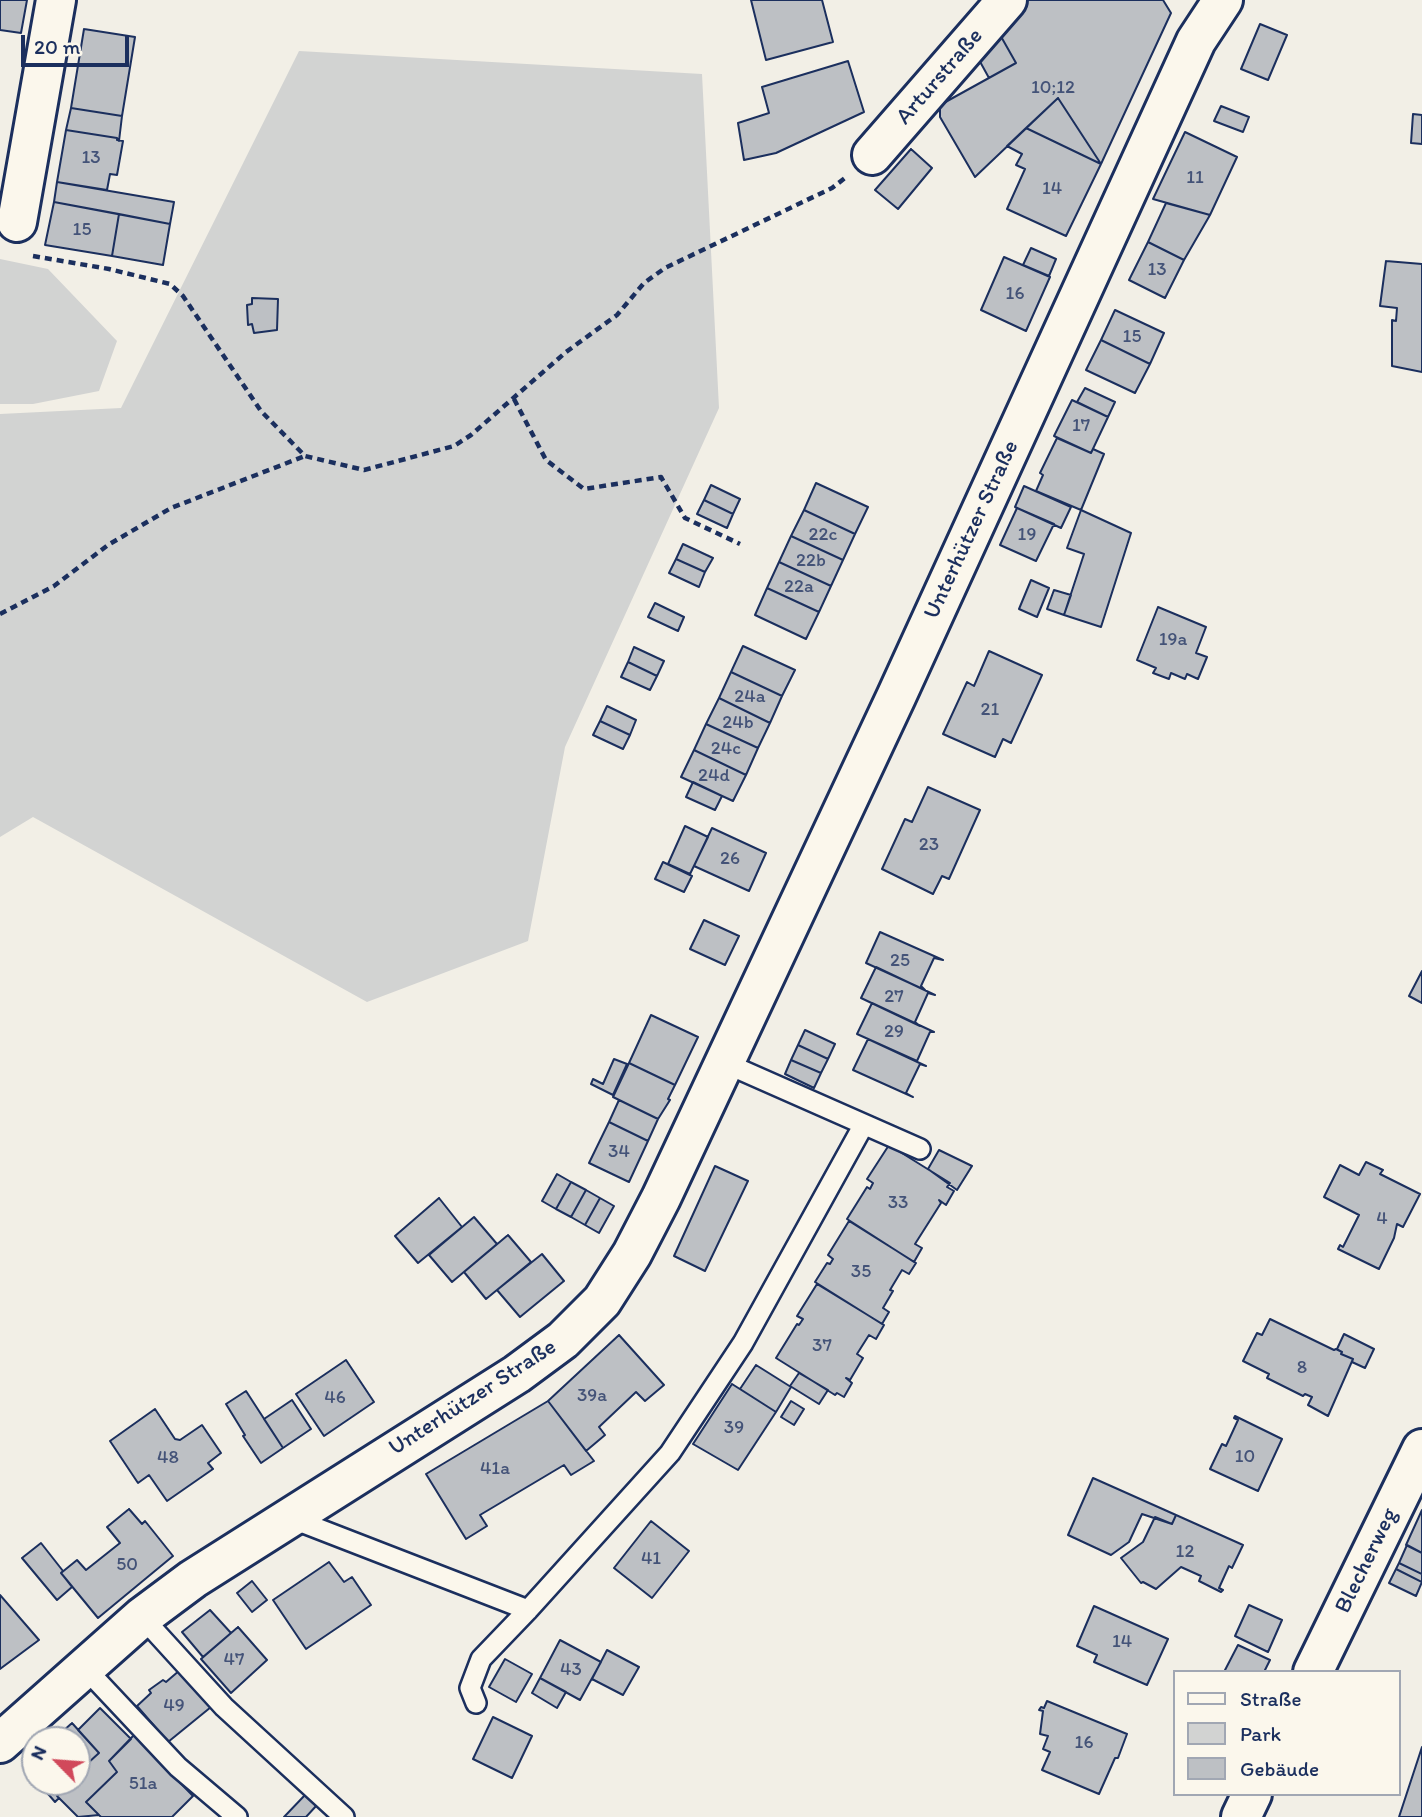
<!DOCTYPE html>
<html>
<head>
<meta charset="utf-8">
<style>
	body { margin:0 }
	#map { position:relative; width:1422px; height:1817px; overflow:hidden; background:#f2efe6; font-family:Itim,sans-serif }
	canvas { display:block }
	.legend { position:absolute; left:1173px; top:1670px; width:228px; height:126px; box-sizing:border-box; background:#fbf7ec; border:2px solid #a1a7b3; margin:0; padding:9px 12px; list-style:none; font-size:21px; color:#1b2f5e }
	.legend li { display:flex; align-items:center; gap:14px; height:35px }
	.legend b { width:35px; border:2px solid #a1a7b3 }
	.north { position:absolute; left:21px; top:1726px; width:70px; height:70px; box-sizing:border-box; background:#fbf7ec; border:2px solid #a1a7b3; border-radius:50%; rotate:295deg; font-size:19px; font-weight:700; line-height:28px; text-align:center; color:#1b2f5e }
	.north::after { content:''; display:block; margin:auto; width:24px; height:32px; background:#d1495b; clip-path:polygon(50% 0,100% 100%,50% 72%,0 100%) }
	.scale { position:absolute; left:21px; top:35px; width:108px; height:32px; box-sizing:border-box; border:4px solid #1b2f5e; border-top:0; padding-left:9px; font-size:21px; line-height:24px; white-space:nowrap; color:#1b2f5e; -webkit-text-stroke:5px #fbf7ec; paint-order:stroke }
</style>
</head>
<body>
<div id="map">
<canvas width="1422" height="1817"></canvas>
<ul class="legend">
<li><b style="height:9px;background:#fbf7ec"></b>Straße</li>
<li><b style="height:19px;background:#d2d3d2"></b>Park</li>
<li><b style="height:19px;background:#bdc0c4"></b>Gebäude</li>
</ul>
<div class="north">N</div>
<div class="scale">20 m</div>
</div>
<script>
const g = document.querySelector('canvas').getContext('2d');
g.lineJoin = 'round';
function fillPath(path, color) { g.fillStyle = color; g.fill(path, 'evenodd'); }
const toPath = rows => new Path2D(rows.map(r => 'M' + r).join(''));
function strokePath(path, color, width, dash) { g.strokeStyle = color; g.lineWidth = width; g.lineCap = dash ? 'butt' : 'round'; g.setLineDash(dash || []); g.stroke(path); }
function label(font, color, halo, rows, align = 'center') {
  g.font = font + ' Itim,sans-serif'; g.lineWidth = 7; g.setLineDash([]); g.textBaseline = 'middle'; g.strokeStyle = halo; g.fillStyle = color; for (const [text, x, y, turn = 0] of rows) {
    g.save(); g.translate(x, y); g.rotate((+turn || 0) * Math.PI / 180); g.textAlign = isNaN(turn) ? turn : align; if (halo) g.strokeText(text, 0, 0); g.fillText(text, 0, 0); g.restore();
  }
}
const green = toPath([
	[299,51,702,74,719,408,565,747,528,941,367,1002,33,817,0,837,0,414,121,408],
	[0,259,48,269,117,341,99,391,33,404,0,404]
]);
const building = toPath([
	[0,0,27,0,21,33,0,30,0,0],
	[751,0,822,0,833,42,766,60,751,0],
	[1025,0,1163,0,1171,13,1101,164,1058,98,975,177,940,117,940,105,1016,63,999,33,1025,0],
	[1260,24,1287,35,1268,80,1241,69,1260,24],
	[84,29,135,37,122,116,71,108,84,29],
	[999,33,1016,63,989,78,978,58,999,33],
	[848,61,864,112,776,153,744,160,738,123,769,113,762,87,848,61],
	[1058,98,1101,164,1026,128,1058,98],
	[1221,106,1249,117,1243,132,1214,121,1221,106],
	[71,108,122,116,119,141,117,138,66,130,71,108],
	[1413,114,1422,115,1422,144,1411,143,1413,114],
	[1026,128,1101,164,1066,236,1007,209,1025,169,1016,165,1022,154,1007,146,1026,128],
	[66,130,117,138,117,140,123,141,117,175,110,174,107,190,57,182,66,130],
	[1185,132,1237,157,1210,215,1153,199,1185,132],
	[911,149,932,168,898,209,875,190,911,149],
	[57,182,174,202,170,224,54,202,57,182],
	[54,202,119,214,112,256,45,245,54,202],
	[1166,203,1210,215,1184,260,1148,242,1166,203],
	[119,214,170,224,163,265,112,256,119,214],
	[1148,242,1184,260,1165,298,1129,280,1148,242],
	[1031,248,1056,259,1049,276,1023,265,1031,248],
	[1004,257,1050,277,1026,331,981,310,1004,257],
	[1386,261,1422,264,1422,372,1392,366,1392,320,1396,321,1397,308,1380,306,1386,261],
	[252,298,278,299,277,330,254,333,252,324,248,325,247,305,252,304,252,298],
	[1115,310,1164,333,1150,364,1101,340,1115,310],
	[1101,340,1150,364,1135,393,1086,370,1101,340],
	[1085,388,1115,402,1108,417,1077,402,1085,388],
	[1072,400,1108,417,1091,453,1054,436,1072,400],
	[1057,438,1091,453,1093,449,1104,454,1081,510,1036,491,1043,475,1040,473,1057,438],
	[816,483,868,507,855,534,804,510,816,483],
	[711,485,740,499,733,514,704,500,711,485],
	[1024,486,1071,507,1061,528,1015,507,1024,486],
	[704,500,733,514,727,528,697,514,704,500],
	[1017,508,1054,524,1036,561,1000,545,1017,508],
	[804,510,855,534,843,560,791,536,804,510],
	[1081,510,1131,533,1101,627,1064,615,1084,554,1067,548,1081,510],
	[791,536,843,560,831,586,779,562,791,536],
	[683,544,713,558,705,572,676,559,683,544],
	[676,559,705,572,699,587,669,573,676,559],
	[779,562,831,586,819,612,767,588,779,562],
	[1031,580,1049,588,1037,617,1019,609,1031,580],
	[767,588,819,612,806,639,755,615,767,588],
	[1054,590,1071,595,1064,615,1047,609,1054,590],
	[655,603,684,617,678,631,648,617,655,603],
	[1158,607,1206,627,1196,653,1207,657,1198,679,1187,674,1185,679,1171,673,1169,679,1153,673,1156,668,1137,660,1158,607],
	[743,646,795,670,782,696,731,672,743,646],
	[634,647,664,661,657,676,628,662,634,647],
	[989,651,1042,675,1011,743,1003,739,995,757,943,734,967,682,974,686,989,651],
	[628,662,657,676,650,690,621,677,628,662],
	[731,672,782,696,770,723,719,698,731,672],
	[719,698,770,723,758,748,706,724,719,698],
	[607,706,636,720,630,735,600,721,607,706],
	[600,721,630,735,623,749,593,735,600,721],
	[706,724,758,748,746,775,694,750,706,724],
	[694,750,746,775,733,801,681,777,694,750],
	[693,782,722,796,715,810,686,797,693,782],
	[928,787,980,810,949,879,942,876,933,894,882,869,905,819,912,822,928,787],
	[685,826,708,837,690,874,668,864,685,826],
	[712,828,766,853,749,891,694,866,712,828],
	[663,862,692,876,684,892,655,879,663,862],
	[704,920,739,936,725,965,690,949,704,920],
	[880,932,943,960,934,958,921,986,925,990,866,963,880,932],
	[876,967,935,995,928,993,915,1022,920,1026,861,998,876,967],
	[1422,971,1422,1003,1409,996,1422,971],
	[872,1003,934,1032,930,1032,917,1061,857,1034,872,1003],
	[651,1015,698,1037,675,1085,629,1063,651,1015],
	[805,1030,835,1044,828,1059,798,1045,805,1030],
	[868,1039,926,1066,920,1064,906,1093,913,1097,853,1070,868,1039],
	[798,1045,828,1059,821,1073,791,1060,798,1045],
	[614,1059,627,1064,613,1095,591,1084,593,1079,603,1084,614,1059],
	[791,1060,821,1073,814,1088,785,1074,791,1060],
	[629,1063,675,1085,668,1099,670,1100,658,1119,613,1097,629,1063],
	[619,1100,658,1119,648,1141,609,1122,619,1100],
	[609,1122,648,1141,629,1182,589,1163,609,1122],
	[889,1145,950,1183,947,1187,954,1191,946,1205,939,1200,941,1203,915,1244,922,1248,914,1262,847,1219,867,1187,870,1189,873,1183,867,1179,889,1145],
	[939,1150,972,1166,957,1190,928,1169,939,1150],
	[1366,1162,1383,1170,1380,1174,1420,1194,1403,1227,1397,1224,1394,1238,1379,1269,1338,1249,1340,1245,1343,1247,1359,1215,1324,1197,1340,1165,1359,1175,1366,1162],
	[715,1166,748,1181,705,1271,674,1256,715,1166],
	[557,1174,571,1182,556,1209,542,1201,557,1174],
	[571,1182,586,1190,571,1217,556,1209,571,1182],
	[586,1190,600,1198,585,1225,571,1217,586,1190],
	[439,1198,462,1227,418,1263,395,1236,439,1198],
	[600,1198,614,1206,599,1233,585,1225,600,1198],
	[474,1217,497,1244,452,1282,429,1255,474,1217],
	[849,1221,916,1263,909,1274,902,1270,890,1290,893,1291,883,1308,889,1312,882,1324,815,1282,827,1263,830,1264,833,1259,828,1255,849,1221],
	[508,1235,531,1262,486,1299,464,1272,508,1235],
	[542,1254,564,1281,520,1317,497,1290,542,1254],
	[817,1284,884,1325,876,1339,869,1335,857,1354,863,1358,850,1380,846,1378,852,1383,844,1397,837,1393,835,1395,776,1358,797,1324,799,1325,803,1319,797,1316,817,1284],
	[1270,1319,1334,1350,1336,1349,1342,1352,1341,1354,1353,1359,1328,1416,1308,1405,1312,1397,1305,1394,1303,1396,1267,1378,1269,1374,1243,1361,1257,1333,1262,1335,1270,1319],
	[1344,1334,1374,1349,1365,1368,1352,1362,1353,1359,1341,1354,1342,1352,1337,1349,1344,1334],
	[619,1335,664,1385,645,1401,636,1392,599,1427,605,1435,586,1451,548,1401,619,1335],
	[346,1360,374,1402,324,1436,296,1394,346,1360],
	[756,1365,791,1387,776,1412,740,1389,756,1365],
	[799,1373,828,1390,819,1404,790,1386,799,1373],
	[732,1384,776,1412,738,1470,693,1444,732,1384],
	[246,1391,283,1448,261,1463,243,1436,245,1435,226,1404,246,1391],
	[292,1400,311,1429,283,1448,264,1419,292,1400],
	[548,1401,594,1461,571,1475,564,1465,480,1515,487,1526,466,1539,426,1474,548,1401],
	[791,1401,804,1409,794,1425,781,1417,791,1401],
	[155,1409,175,1439,180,1440,202,1425,221,1453,208,1463,213,1469,167,1501,149,1475,138,1483,110,1441,155,1409],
	[1235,1416,1282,1439,1258,1491,1210,1469,1222,1444,1226,1446,1238,1420,1234,1418,1235,1416],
	[1093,1478,1176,1515,1172,1524,1142,1514,1129,1542,1111,1555,1068,1535,1093,1478],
	[129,1509,142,1524,145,1521,173,1556,98,1618,61,1573,77,1560,86,1570,120,1543,107,1527,129,1509],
	[1422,1510,1422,1553,1406,1545,1422,1510],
	[1176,1515,1243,1545,1232,1568,1229,1566,1219,1588,1223,1590,1221,1592,1199,1581,1201,1576,1181,1567,1156,1589,1143,1582,1141,1583,1121,1558,1143,1542,1155,1517,1172,1524,1176,1515],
	[651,1521,689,1551,652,1598,614,1568,651,1521],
	[41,1543,63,1571,61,1573,72,1587,57,1600,22,1558,41,1543],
	[1407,1545,1422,1553,1422,1574,1399,1563,1407,1545],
	[329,1562,344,1582,352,1577,371,1605,306,1649,273,1600,329,1562],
	[1399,1563,1422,1574,1422,1582,1396,1569,1399,1563],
	[1396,1569,1422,1582,1416,1596,1389,1583,1396,1569],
	[252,1581,267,1600,252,1612,237,1593,252,1581],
	[0,1595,39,1640,0,1669,0,1595],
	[1249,1605,1282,1620,1268,1652,1235,1636,1249,1605],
	[1094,1606,1168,1639,1147,1685,1094,1662,1097,1655,1077,1646,1094,1606],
	[210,1610,231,1633,203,1657,182,1632,210,1610],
	[238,1627,267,1660,231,1693,201,1659,238,1627],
	[560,1640,601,1662,580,1700,540,1678,560,1640],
	[1238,1645,1270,1660,1264,1672,1224,1672,1238,1645],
	[607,1650,639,1667,623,1695,592,1679,607,1650],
	[505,1659,532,1674,516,1702,489,1687,505,1659],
	[180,1670,211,1707,168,1742,137,1706,151,1693,149,1690,163,1680,166,1682,180,1670],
	[540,1678,566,1692,557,1708,532,1693,540,1678],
	[1047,1701,1127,1734,1118,1758,1115,1758,1099,1794,1042,1770,1050,1752,1043,1749,1048,1736,1040,1734,1043,1711,1039,1710,1041,1707,1044,1708,1047,1701],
	[100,1708,131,1739,109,1761,117,1772,86,1802,99,1815,78,1817,57,1796,68,1786,67,1782,77,1782,77,1773,99,1753,78,1730,100,1708],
	[493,1717,532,1736,512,1778,473,1759,493,1717],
	[72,1723,99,1753,77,1773,77,1740,53,1740,72,1723],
	[134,1735,193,1796,172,1817,101,1817,86,1802,117,1772,109,1761,134,1735],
	[1422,1747,1422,1817,1399,1817,1422,1747],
	[35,1756,35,1779,24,1766,35,1756],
	[38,1782,64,1782,68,1786,57,1796,59,1798,55,1802,38,1782],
	[305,1795,317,1805,306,1817,284,1817,305,1795]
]);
const path = toPath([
	[33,256,109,269,170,284,183,296,261,411,305,456,364,470,454,446,471,435,566,352,617,315,644,283,665,268,832,188,845,178],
	[514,399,546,460,584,489,661,477,685,518,740,544],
	[0,614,54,586,108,545,171,508,305,456]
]);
const lane = toPath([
	[725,1063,920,1149],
	[288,1517,528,1610],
	[142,1617,224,1707,344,1817],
	[85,1668,178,1767,237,1817],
	[476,1703,470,1688,481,1659,528,1610,670,1453,743,1343,863,1126]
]);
const street = toPath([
	[872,155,1007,0],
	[17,222,56,0],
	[1313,1672,1422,1449],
	[0,1743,142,1617,193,1579,517,1374,563,1340,602,1301,632,1254,661,1198,896,697,1196,41,1223,0],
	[1241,1817,1252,1794]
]);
const numberNames = [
	["10;12",1053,88],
	["13",91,158],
	["11",1195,178],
	["14",1052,189],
	["15",82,230],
	["13",1157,270],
	["16",1015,294],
	["15",1132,337],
	["17",1081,426],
	["22c",823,535],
	["19",1027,535],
	["22b",811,561],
	["22a",799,587],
	["19a",1173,640],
	["24a",750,697],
	["21",990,710],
	["24b",738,723],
	["24c",726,749],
	["24d",714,776],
	["23",929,845],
	["26",730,859],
	["25",900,961],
	["27",894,997],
	["29",894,1032],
	["34",619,1152],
	["33",898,1203],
	["4",1382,1219],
	["35",861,1272],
	["37",822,1346],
	["8",1302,1368],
	["39a",592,1396],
	["46",335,1398],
	["39",734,1428],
	["10",1245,1457],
	["48",168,1458],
	["41a",495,1469],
	["12",1185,1552],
	["41",651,1559],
	["50",127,1565],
	["14",1122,1642],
	["47",234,1660],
	["43",571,1670],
	["49",174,1706],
	["16",1084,1743],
	["51a",143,1784]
];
const streetNames = [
	["Arturstraße",940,77,-49],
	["Unterhützer Straße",972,530,-65],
	["Unterhützer Straße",473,1398,-33],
	["Blecherweg",1367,1561,-64]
];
fillPath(green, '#d2d3d2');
fillPath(building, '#bdc0c4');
strokePath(building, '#1b2f5e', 2);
strokePath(lane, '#1b2f5e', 24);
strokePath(street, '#1b2f5e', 44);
strokePath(path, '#1b2f5e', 4.5, [7, 5]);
strokePath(lane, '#fbf7ec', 19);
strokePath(street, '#fbf7ec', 38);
label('19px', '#445378', null, numberNames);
label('23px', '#1b2f5e', '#fbf7ec', streetNames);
</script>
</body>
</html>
